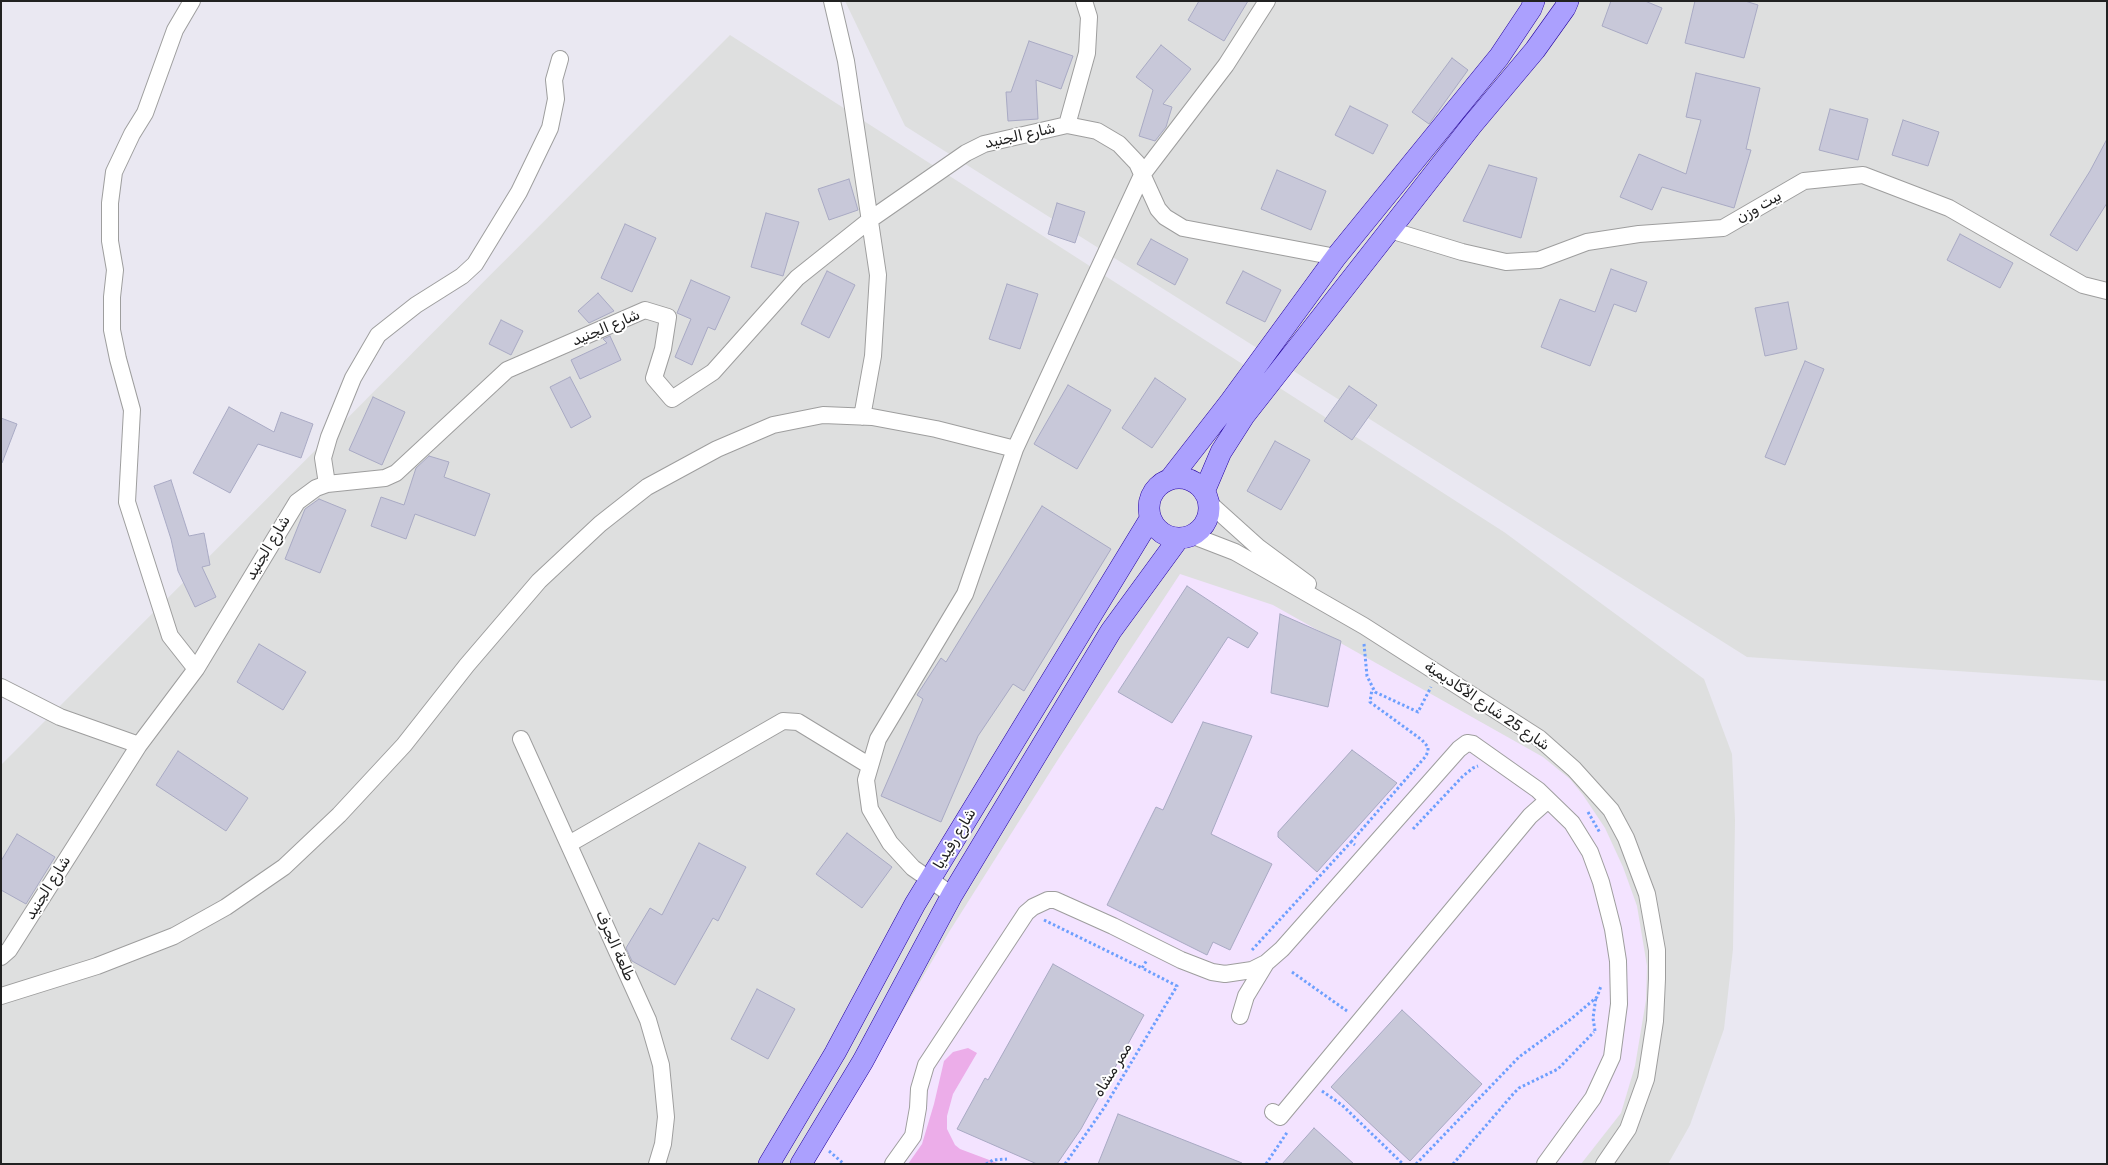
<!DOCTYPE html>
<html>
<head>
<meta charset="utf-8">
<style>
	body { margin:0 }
	#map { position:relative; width:2108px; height:1165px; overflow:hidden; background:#eae8f2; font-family:Rubik,sans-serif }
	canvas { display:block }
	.frame { position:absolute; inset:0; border:2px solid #212121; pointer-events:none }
</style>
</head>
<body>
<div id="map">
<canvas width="2108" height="1165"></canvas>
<div class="frame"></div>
</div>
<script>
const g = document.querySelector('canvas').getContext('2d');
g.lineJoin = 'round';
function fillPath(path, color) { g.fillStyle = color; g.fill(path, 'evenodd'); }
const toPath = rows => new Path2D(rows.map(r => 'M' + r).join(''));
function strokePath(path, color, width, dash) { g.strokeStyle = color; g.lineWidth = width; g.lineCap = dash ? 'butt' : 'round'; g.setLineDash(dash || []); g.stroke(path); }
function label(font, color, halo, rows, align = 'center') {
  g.font = font + ' Rubik,"Noto Naskh Arabic",sans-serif'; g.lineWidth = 4; g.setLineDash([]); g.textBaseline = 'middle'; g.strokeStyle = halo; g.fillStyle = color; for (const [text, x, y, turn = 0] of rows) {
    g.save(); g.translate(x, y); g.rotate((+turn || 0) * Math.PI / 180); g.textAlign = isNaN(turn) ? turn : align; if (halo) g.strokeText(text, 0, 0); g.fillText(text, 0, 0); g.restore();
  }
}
const residential = toPath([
	[845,1,2107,1,2107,681,1747,657,905,126],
	[730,35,1504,532,1704,679,1732,754,1735,820,1733,949,1724,1029,1690,1125,1668,1164,1,1164,1,765]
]);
const education = toPath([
	[1180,574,1273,605,1543,757,1570,779,1583,795,1605,828,1623,867,1637,906,1647,966,1646,1000,1635,1066,1621,1113,1581,1164,814,1164,949,932,1057,761]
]);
const grass = toPath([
	[968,1048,977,1053,953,1094,947,1116,947,1129,955,1145,960,1149,1000,1164,908,1164,922,1144,934,1104,944,1061,953,1052]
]);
const building = toPath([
	[1199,1,1248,1,1224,41,1188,20,1199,1],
	[1611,1,1645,1,1662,8,1647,44,1602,26,1611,1],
	[1695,1,1745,1,1758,5,1744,58,1685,43,1695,1],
	[1029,41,1073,56,1061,89,1036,80,1038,119,1008,121,1006,92,1011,92,1029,41],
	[1161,45,1191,69,1163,104,1172,107,1166,127,1155,141,1139,136,1153,90,1136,77,1161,45],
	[1452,58,1468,70,1429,124,1412,112,1452,58],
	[1696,73,1760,88,1746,149,1751,150,1734,208,1662,187,1652,210,1620,197,1639,154,1686,174,1701,120,1686,117,1696,73],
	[1350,106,1388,125,1373,154,1335,135,1350,106],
	[1830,109,1868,119,1858,160,1819,150,1830,109],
	[1903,120,1939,132,1928,166,1892,155,1903,120],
	[2107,139,2107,203,2077,251,2050,235,2090,171,2107,139],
	[1489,165,1537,178,1521,238,1463,221,1489,165],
	[1277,170,1326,191,1311,230,1261,209,1277,170],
	[849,179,858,210,829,220,818,189,849,179],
	[1057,203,1085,212,1075,243,1048,234,1057,203],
	[766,213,799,222,783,276,751,267,766,213],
	[625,224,656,238,632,292,601,278,625,224],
	[1960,234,2013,263,2000,288,1947,260,1960,234],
	[1151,239,1188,259,1175,285,1137,264,1151,239],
	[1611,269,1647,282,1636,312,1614,304,1590,366,1541,347,1560,299,1595,312,1611,269],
	[827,271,855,285,829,338,801,324,827,271],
	[1243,271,1281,290,1265,322,1226,303,1243,271],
	[691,280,730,297,715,330,708,327,692,365,675,357,691,319,677,313,691,280],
	[1007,284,1038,294,1020,349,989,339,1007,284],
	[598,293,614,311,589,323,578,311,598,293],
	[1788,302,1797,349,1765,356,1755,308,1788,302],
	[501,320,523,331,511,355,489,344,501,320],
	[610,336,621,360,580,379,571,360,607,343,603,339,610,336],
	[1805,361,1824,369,1785,465,1765,457,1805,361],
	[570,377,591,417,571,428,550,387,570,377],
	[1155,378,1186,399,1152,448,1122,428,1155,378],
	[1068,385,1111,410,1077,469,1034,444,1068,385],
	[1349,386,1377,405,1352,440,1324,421,1349,386],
	[373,397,405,412,382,465,349,450,373,397],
	[229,407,274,432,281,412,313,424,301,458,258,444,230,493,193,473,229,407],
	[1,418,17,424,2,463,1,463,1,418],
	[1275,441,1310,460,1281,510,1247,491,1275,441],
	[429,456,449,462,444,477,490,494,475,536,415,514,406,539,371,526,381,497,404,505,416,468,429,456],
	[171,480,189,536,204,533,210,565,202,567,216,597,195,607,178,571,171,539,154,486,171,480],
	[319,499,346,510,320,573,285,559,305,509,319,499],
	[1042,506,1111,549,1024,691,1013,684,978,736,941,822,881,796,923,699,917,695,941,658,946,662,1042,506],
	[1187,586,1258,633,1248,648,1228,637,1172,723,1118,692,1187,586],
	[1280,614,1341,641,1328,707,1271,693,1280,614],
	[259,644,306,672,283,710,237,682,259,644],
	[1203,722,1252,736,1211,834,1272,864,1230,950,1213,942,1207,955,1107,905,1156,807,1163,810,1203,722],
	[1352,750,1397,783,1317,872,1278,837,1278,832,1352,750],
	[178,751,248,798,226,831,156,785,178,751],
	[847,833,892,867,862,908,816,874,847,833],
	[17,834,55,857,26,904,1,890,1,861,17,834],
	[699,843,746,867,718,921,713,918,675,985,632,961,626,948,650,908,662,915,699,843],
	[1053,964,1144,1015,1081,1129,1057,1164,1037,1164,957,1129,985,1078,988,1080,1053,964],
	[757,989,795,1009,768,1059,731,1039,757,989],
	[1402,1010,1482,1084,1410,1161,1331,1087,1402,1010],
	[1118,1114,1242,1163,1242,1164,1098,1164,1118,1114],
	[1314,1128,1354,1164,1282,1164,1314,1128]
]);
const path = toPath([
	[1364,644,1367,676,1375,692,1418,712,1431,687],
	[1588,812,1600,833],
	[1413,829,1463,776,1473,768,1478,766],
	[1351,842,1426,756,1428,751,1428,747,1422,740,1370,702,1372,689],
	[1044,920,1142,968],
	[1252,950,1351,842,1355,845],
	[1292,972,1347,1011],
	[1595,1031,1593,1018,1596,997],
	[1322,1091,1342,1105,1403,1164],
	[829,1151,844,1164],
	[986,1164,993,1160,1007,1159],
	[1065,1164,1104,1108,1177,986,1142,968,1147,960],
	[1266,1164,1288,1131],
	[1416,1164,1519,1057,1571,1019,1597,997,1601,986],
	[1453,1164,1514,1093,1519,1088,1558,1069,1594,1032]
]);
const minor = toPath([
	[192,1,175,30,145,113,132,134,114,172,110,203,110,241,115,270,112,297,112,330,118,359,132,410,127,502,170,636,196,669],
	[832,1,846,61,878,275,873,356,862,417],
	[1067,125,1087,53,1089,17,1084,1],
	[1390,230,1462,252,1506,262,1539,260,1587,242,1639,234,1723,228,1804,181,1863,175,1949,208,2083,285,2107,291],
	[327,484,323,458,329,437,353,378,378,335,416,305,462,276,475,264,519,192,550,128,556,99,554,80,560,59],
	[1208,502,1258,547,1308,584],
	[1191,535,1235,552,1364,626,1539,738,1574,769,1611,810,1626,838,1647,894,1657,950,1657,979,1655,1021,1646,1079,1628,1129,1604,1164],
	[1,687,60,717,139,745],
	[521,739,648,1020,661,1065,666,1117,663,1144,657,1164],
	[569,844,783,721,798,722,870,766],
	[952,895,913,868,890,843,870,809,866,780,878,739,965,594,1015,449,1142,175,1226,65,1267,1],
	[1,957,9,950,139,745,196,669,297,502,316,488,327,484,385,478,396,473,507,370,645,310,668,317,663,349,654,378,672,399,713,372,797,278,871,219,966,153,984,144,1067,125,1097,131,1119,144,1137,163,1158,209,1165,217,1183,228,1336,257],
	[1,996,97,966,174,936,226,907,284,867,339,815,404,745,467,665,539,581,600,524,647,487,717,449,773,425,823,415,872,417,936,429,1015,449],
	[1240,1016,1246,996,1266,963],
	[1273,1112,1280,1117,1530,816,1548,800],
	[893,1164,913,1136,918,1108,919,1089,926,1065,1026,913,1033,907,1048,900,1055,900,1113,926,1181,960,1212,972,1225,974,1252,970,1266,963,1282,949,1459,749,1467,743,1473,744,1538,790,1572,823,1590,852,1601,882,1613,929,1618,961,1619,1004,1612,1057,1593,1098,1545,1164]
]);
const major = toPath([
	'1149 508a30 30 0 1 1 60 0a30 30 0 1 1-60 0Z',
	[1170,479,1230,402,1336,257,1499,57,1531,9,1534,1],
	[1204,492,1221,452,1244,416,1472,125,1535,50,1565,8,1568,1],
	[769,1164,835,1053,915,904,1150,519],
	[801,1164,863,1061,952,895,1111,631,1179,538]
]);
const streetNames = [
	["شارع الجنيد",1020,136,-13],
	["بيت وزن",1759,207,-30],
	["شارع الجنيد",606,328,-23],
	["شارع الجنيد",268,548,-59],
	["شارع 25 شارع الأكاديمية",1487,706,34],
	["شارع رفيديا",955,839,-59],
	["شارع الجنيد",48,888,-58],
	["طلعة الجرف",615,946,66],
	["ممر مشاه",1113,1070,-59]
];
fillPath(residential, '#dedfdf');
fillPath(education, '#f3e3ff');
fillPath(grass, '#ecade9');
fillPath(building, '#c8c8d9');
strokePath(building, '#a9aac4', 1);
strokePath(minor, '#9e9e9e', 18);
strokePath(major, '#22009e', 22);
strokePath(path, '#6d9ffe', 3, [2.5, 2.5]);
strokePath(minor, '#fff', 16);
strokePath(major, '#aba0fe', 21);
label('15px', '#212121', '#fff', streetNames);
</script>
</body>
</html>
